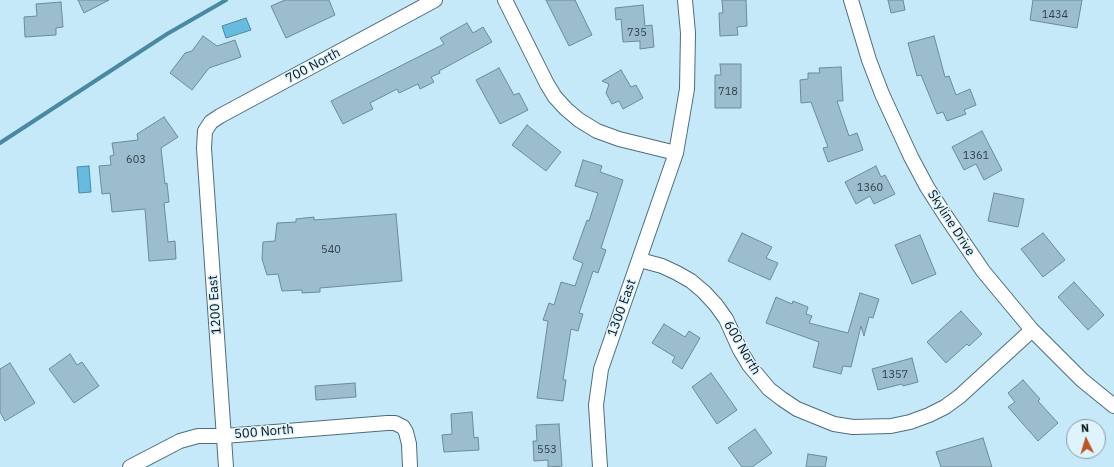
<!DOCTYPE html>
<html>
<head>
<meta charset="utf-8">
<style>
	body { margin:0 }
	#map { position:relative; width:1114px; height:467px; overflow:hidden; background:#c6e9f9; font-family:"IBM Plex Sans",sans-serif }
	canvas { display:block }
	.north { position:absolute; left:1066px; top:419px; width:40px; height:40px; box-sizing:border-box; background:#dff3fd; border:1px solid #899aa3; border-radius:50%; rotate:355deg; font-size:11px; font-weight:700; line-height:16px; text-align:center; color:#09151b }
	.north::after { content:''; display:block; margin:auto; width:14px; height:18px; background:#ba5721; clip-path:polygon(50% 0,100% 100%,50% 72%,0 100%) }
</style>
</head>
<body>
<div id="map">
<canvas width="1114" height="467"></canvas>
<div class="north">N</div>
</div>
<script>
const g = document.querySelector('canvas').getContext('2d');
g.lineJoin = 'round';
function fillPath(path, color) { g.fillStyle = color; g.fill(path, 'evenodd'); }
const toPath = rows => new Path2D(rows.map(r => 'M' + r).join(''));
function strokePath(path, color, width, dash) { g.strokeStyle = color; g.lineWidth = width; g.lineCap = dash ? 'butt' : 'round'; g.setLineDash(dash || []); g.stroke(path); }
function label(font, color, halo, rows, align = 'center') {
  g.font = font + ' "IBM Plex Sans",sans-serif'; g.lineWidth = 3; g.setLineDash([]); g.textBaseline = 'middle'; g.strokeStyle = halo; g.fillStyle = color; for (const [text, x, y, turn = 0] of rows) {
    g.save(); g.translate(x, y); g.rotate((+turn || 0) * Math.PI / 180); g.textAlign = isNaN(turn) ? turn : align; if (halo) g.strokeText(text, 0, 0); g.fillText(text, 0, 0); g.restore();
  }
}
const water = toPath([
	[246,18,251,30,226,38,222,26,246,18],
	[89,166,91,192,79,193,77,167,89,166]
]);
const stream = toPath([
	[0,143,167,34,226,0]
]);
const building = toPath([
	[78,0,109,0,84,13,78,0],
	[285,0,329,0,335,15,286,38,271,6,285,0],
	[546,0,575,0,592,35,569,46,546,0],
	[722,0,746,0,747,26,737,27,738,35,720,36,719,13,723,13,722,0],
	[888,0,903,0,905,10,891,13,888,0],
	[1033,0,1082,0,1077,28,1030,20,1033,0],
	[61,2,63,27,56,28,56,35,25,37,24,17,37,16,36,4,61,2],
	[643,5,645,26,652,25,654,47,640,49,640,41,623,42,621,19,616,20,615,8,643,5],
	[467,23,473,33,483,27,492,42,439,71,440,73,431,77,434,82,420,89,418,84,399,93,397,89,370,103,373,109,343,124,331,101,444,44,440,38,467,23],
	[203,36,217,46,235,40,241,57,209,68,192,90,170,73,185,53,192,51,203,36],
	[934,36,945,77,949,76,956,95,970,89,976,105,964,110,966,114,947,121,943,112,937,114,921,75,917,76,908,43,934,36],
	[720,64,741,64,741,108,715,108,715,75,721,75,720,64],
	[841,67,843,101,837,101,849,136,857,133,863,150,828,162,823,148,828,147,811,102,801,103,800,80,808,79,808,73,820,73,819,68,841,67],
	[499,68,514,95,519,93,528,110,500,124,476,80,499,68],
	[621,70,631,87,636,85,643,98,623,109,619,101,612,104,606,93,609,84,602,81,621,70],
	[164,117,178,137,161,148,165,184,167,183,169,202,164,203,168,242,175,241,176,259,149,261,145,209,112,212,110,193,102,194,99,166,111,165,110,156,114,155,112,143,138,140,137,134,164,117],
	[527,125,561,152,546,171,512,145,527,125],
	[982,131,1002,170,984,180,976,164,964,170,952,147,982,131],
	[583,160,602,166,600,172,623,180,601,248,606,250,598,273,593,271,579,313,583,314,578,331,571,329,563,380,566,380,563,401,537,398,548,321,543,320,549,303,554,305,561,282,575,286,583,263,573,259,587,220,589,221,598,193,575,186,583,160],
	[876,166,881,177,885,175,895,194,874,204,870,196,856,204,845,182,876,166],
	[994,193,1024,199,1018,227,988,221,994,193],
	[396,214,402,281,320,288,320,292,302,293,302,290,282,291,278,274,267,275,262,259,263,242,275,241,277,223,296,222,296,219,314,217,314,220,396,214],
	[742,233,772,247,766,258,778,263,770,280,728,261,742,233],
	[1043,233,1065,260,1043,277,1021,249,1043,233],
	[920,235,936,274,912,284,895,245,920,235],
	[1074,282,1104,315,1088,330,1058,297,1074,282],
	[860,293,879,299,873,318,869,317,864,336,861,326,851,367,843,366,841,374,813,367,819,342,766,323,776,297,792,304,793,301,808,307,806,314,812,316,809,323,848,333,860,293],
	[961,311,982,334,969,346,967,344,946,363,927,342,961,311],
	[664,324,685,337,689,331,700,338,682,369,672,362,675,357,652,343,664,324],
	[70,354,77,365,82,362,99,386,74,403,49,369,70,354],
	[912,358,918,382,903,386,902,384,878,390,872,369,912,358],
	[10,363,35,403,5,421,0,412,0,369,10,363],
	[711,373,737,410,717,424,692,387,711,373],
	[1023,380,1040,399,1038,401,1058,423,1038,441,1008,407,1015,402,1008,393,1023,380],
	[355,383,356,397,316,400,315,386,355,383],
	[472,412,474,438,478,437,479,450,444,452,442,435,452,434,451,414,472,412],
	[559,424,562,466,548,467,548,460,534,461,533,441,537,441,536,425,559,424],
	[755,429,772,453,752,467,742,467,728,448,755,429],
	[983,438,992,467,941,467,936,452,983,438],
	[808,454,827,457,825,467,806,467,808,454]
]);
const minor = toPath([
	[505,0,547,84,555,97,566,109,579,120,597,131,619,139,676,153],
	[851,0,869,60,882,94,911,157,927,187,945,215,983,271,1032,330,1082,380,1114,406],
	[640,260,662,266,677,273,691,281,704,292,716,305,726,319,740,350,749,365,769,389,782,399,797,409,834,424,853,427,891,426,910,422,929,415,945,407,960,396,1032,330],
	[130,467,180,441,198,436,224,436,387,423,395,423,403,427,406,432,409,444,410,467],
	[226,467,204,148,205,131,211,122,220,116,435,0],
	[600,467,596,405,601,369,676,153,687,89,688,33,685,0]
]);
const numberNames = [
	["1434",1055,15],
	["735",637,33],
	["718",728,92],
	["1361",976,156],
	["603",136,160],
	["1360",870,188],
	["540",331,250],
	["1357",895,375],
	["553",547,450]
];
const streetNames = [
	["700 North",313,66,-28],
	["Skyline Drive",951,223,57],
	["1200 East",215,305,-94],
	["1300 East",622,308,-70],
	["600 North",742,348,60],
	["500 North",264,432,-5]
];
fillPath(water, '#66bbdf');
strokePath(water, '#4a89a4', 1);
strokePath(stream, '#4a89a4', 4);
fillPath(building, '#9cbdcd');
strokePath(building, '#6b8b99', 1);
strokePath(minor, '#4e6d7b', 16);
strokePath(minor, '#fff', 14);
label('11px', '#2e3f48', null, numberNames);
label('13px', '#09151b', '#dff3fd', streetNames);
</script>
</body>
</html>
